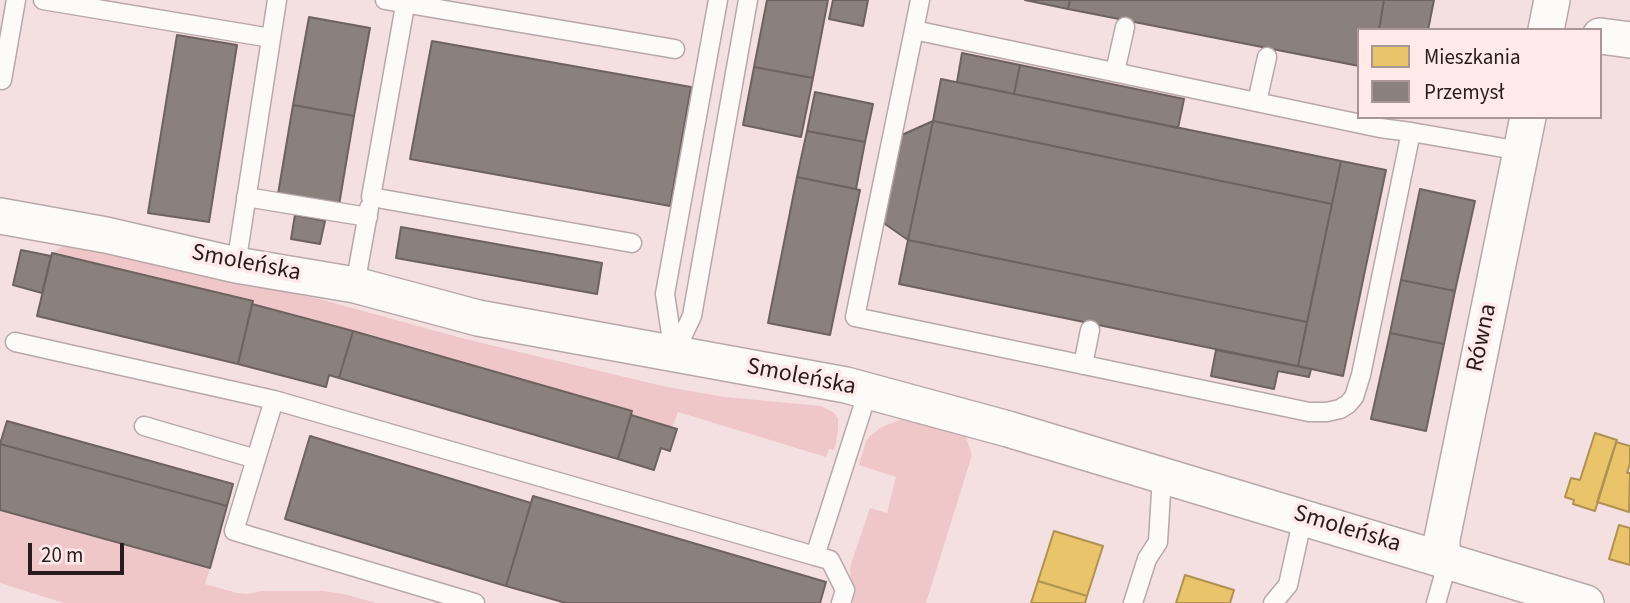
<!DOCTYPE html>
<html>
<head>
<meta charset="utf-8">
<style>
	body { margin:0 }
	#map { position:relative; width:1630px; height:603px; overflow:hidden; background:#f4e0e0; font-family:"Source Sans 3",sans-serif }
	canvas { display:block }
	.legend { position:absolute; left:1357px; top:28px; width:245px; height:91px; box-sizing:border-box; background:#ffe9e9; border:2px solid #a99797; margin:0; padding:9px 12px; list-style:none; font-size:21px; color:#281b1c }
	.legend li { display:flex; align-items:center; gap:14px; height:35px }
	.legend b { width:35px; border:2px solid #a99797 }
	.scale { position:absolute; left:28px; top:543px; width:96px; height:32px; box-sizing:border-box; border:4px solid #281b1c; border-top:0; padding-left:9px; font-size:21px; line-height:24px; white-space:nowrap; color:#281b1c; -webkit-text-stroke:5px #ffe9e9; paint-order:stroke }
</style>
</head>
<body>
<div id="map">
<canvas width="1630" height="603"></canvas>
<ul class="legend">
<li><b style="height:19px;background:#e9c46a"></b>Mieszkania</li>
<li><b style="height:19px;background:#8a817c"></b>Przemysł</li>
</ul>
<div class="scale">20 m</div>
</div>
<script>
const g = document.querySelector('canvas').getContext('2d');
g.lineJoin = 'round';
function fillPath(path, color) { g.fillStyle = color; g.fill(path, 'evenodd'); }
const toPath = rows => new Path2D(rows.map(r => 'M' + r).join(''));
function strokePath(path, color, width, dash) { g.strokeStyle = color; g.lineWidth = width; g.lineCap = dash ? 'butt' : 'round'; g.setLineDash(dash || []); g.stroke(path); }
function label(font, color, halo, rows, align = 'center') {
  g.font = font + ' "Source Sans 3",sans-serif'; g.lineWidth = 7; g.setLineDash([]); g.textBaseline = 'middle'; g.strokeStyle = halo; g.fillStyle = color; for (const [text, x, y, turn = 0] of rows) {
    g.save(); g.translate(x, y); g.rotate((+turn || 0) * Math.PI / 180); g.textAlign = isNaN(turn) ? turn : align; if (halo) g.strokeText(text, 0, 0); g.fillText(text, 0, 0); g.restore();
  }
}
const green = toPath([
	[66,244,90,247,323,300,465,339,667,387,725,397,821,406,833,412,838,418,838,430,836,444,834,450,829,449,826,457,678,412,672,428,631,415,632,411,353,331,252,304,252,301,52,253],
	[904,418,964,431,972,455,926,603,853,603,850,567,870,508,887,513,896,477,859,465,866,441,870,436,882,427],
	[0,510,210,568,205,584,237,593,248,594,261,591,323,591,344,594,376,603,64,603,0,583]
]);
const homes = toPath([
	[1595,433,1617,440,1595,511,1573,504,1574,500,1565,497,1571,478,1580,480,1595,433],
	[1616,442,1630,446,1630,463,1627,473,1630,473,1629,512,1597,502,1616,442],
	[1619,525,1630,528,1630,565,1609,559,1619,525],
	[1054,531,1103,546,1087,596,1038,581,1054,531],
	[1185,575,1234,590,1230,603,1176,603,1185,575],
	[1038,581,1087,596,1085,603,1031,603,1038,581]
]);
const industry = toPath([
	[767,0,828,0,813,78,754,67,767,0],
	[833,0,868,0,863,26,829,19,833,0],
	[1025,0,1070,0,1068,9,1025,0],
	[1070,0,1384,0,1379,30,1359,30,1359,66,1068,9,1070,0],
	[1384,0,1434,0,1428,30,1379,30,1384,0],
	[309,17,370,28,354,116,293,105,309,17],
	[177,35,237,45,209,222,148,213,177,35],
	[432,41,691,87,670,206,410,159,432,41],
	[962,53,1020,65,1014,94,957,82,962,53],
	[1020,65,1184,99,1178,128,1014,94,1020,65],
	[754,67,813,78,801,137,743,125,754,67],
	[941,79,1341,161,1332,204,933,121,941,79],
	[815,92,873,104,865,142,807,131,815,92],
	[293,105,354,116,339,205,278,194,293,105],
	[933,121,1332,204,1307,322,908,240,933,121],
	[933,121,908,240,885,224,881,223,899,133,904,134,933,121],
	[807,131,865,142,856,189,797,177,807,131],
	[1341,161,1386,170,1343,376,1298,366,1341,161],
	[797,177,860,190,830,335,768,323,797,177],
	[1420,189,1475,201,1455,291,1401,280,1420,189],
	[295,215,325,221,320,244,291,239,295,215],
	[401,227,602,263,597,294,396,258,401,227],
	[908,240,1307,322,1298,366,899,284,908,240],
	[21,250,51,256,42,293,13,285,21,250],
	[52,253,253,301,238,364,37,316,52,253],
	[1401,280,1455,291,1444,344,1390,333,1401,280],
	[252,304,353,331,339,378,329,375,326,387,238,364,252,304],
	[353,331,632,411,618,459,339,378,353,331],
	[1390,333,1444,344,1426,431,1371,419,1390,333],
	[1216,350,1311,369,1309,377,1278,371,1274,389,1211,376,1216,350],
	[631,415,677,429,670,451,661,448,654,470,618,459,631,415],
	[7,421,233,484,227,506,0,444,7,421],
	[310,436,531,503,506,586,285,519,310,436],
	[0,444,227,506,210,568,0,510,0,444],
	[533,496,826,582,820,603,566,603,506,586,533,496]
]);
const service = toPath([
	[43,0,271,38],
	[385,0,675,49],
	[406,0,371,197,632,243],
	[914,30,920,0],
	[1115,72,1125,27],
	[2,80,16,0],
	[1257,102,1267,57],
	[1411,132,1361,375,1354,397,1348,404,1340,409,1327,412,1309,412,855,317,914,30,1380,128,1411,132,1521,151],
	[246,197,368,217],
	[236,265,277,0],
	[355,285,369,208],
	[15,342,274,400,815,556,868,391],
	[674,354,692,316,748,0],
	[674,354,665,294,718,0],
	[1083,365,1090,330],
	[144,426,256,459,274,400],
	[256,459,234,531,475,603],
	[815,556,830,560,845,590,841,603],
	[1133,603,1147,559,1158,542,1162,476],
	[1273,603,1288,585,1303,517],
	[1436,603,1444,575,1442,559]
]);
const minor = toPath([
	[1546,30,1552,0],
	[1600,36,1630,40],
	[0,216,106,235,236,265,355,285,478,318,846,385,1008,429,1586,603],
	[1442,559,1442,539,1528,117]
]);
const streetNames = [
	["Smoleńska",246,264,11],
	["Równa",1483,338,-78],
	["Smoleńska",801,378,11],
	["Smoleńska",1347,530,17]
];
fillPath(green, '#f0c7c8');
fillPath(homes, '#e9c46a');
strokePath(homes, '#af9153', 2);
fillPath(industry, '#8a817c');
strokePath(industry, '#6d625f', 2);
strokePath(service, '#b8a8a8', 21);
strokePath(minor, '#b8a8a8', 38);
strokePath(service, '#fdfafa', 18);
strokePath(minor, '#fdfafa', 35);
label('24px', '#281b1c', '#ffe9e9', streetNames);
</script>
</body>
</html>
